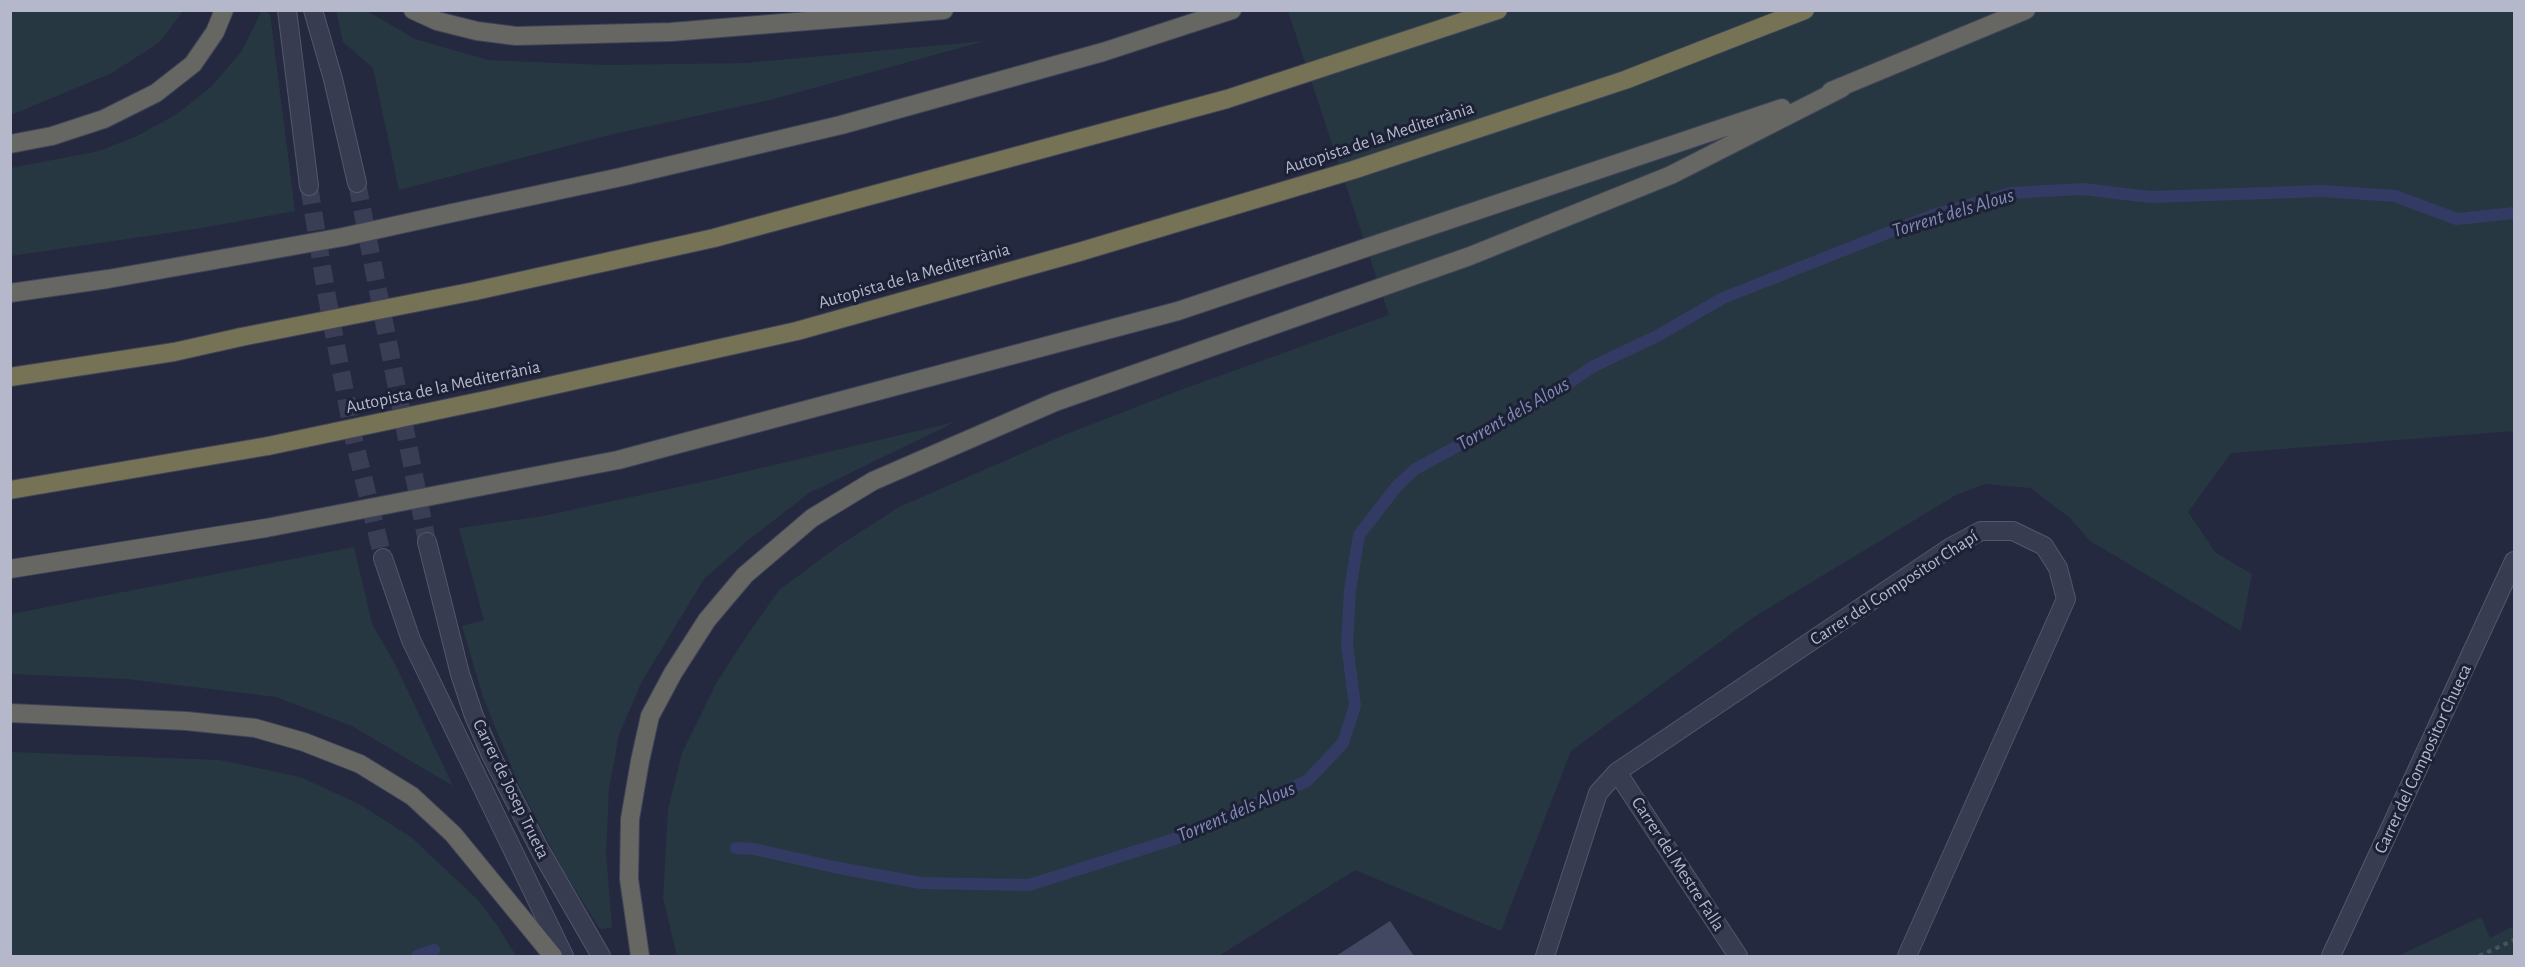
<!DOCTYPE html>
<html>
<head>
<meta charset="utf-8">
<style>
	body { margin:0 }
	#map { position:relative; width:2525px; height:967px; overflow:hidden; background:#242940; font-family:"Alegreya Sans",sans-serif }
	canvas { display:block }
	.frame { position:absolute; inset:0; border:12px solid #b5b7cb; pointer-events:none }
</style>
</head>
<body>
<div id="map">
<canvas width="2525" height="967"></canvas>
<div class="frame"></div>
</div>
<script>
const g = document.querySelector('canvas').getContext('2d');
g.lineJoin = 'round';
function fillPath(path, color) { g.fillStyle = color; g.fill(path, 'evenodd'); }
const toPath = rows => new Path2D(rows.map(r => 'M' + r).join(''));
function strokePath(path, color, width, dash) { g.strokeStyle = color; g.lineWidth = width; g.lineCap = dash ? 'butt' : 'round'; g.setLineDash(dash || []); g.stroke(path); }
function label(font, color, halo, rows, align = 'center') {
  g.font = font + ' "Alegreya Sans",sans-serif'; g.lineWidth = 6; g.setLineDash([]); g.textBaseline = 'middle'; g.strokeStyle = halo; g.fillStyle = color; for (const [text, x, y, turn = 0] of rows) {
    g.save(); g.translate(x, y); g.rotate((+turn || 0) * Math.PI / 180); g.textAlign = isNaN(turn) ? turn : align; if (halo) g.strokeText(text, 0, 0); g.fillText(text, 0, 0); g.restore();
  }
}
const green = toPath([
	[11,10,183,10,183,11,160,42,112,73,11,115],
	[262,10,270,14,295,211,202,228,11,256,11,168,99,151,137,136,177,114,212,86,241,52],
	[336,11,367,11,415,39,488,60,604,65,746,63,985,41,770,100,613,134,399,190,373,68,343,42],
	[1288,11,2514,11,2514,431,2231,453,2188,512,2216,553,2252,574,2241,631,2090,541,2070,518,2030,488,1985,484,1956,495,1754,617,1571,751,1501,931,1355,870,1219,956,677,956,663,898,668,809,682,753,717,682,748,634,779,590,837,547,899,507,1064,435,1183,389,1389,315],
	[955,422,809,493,746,542,704,579,641,683,619,735,609,789,606,852,612,928,600,929,563,870,518,783,483,697,462,626,484,620,459,528,543,516,706,481],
	[354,547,372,624,395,664,453,786,352,726,276,697,127,679,11,674,11,614],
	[11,752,220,760,300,777,359,804,411,837,478,900,497,925,516,956,11,956],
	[2481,917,2490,938,2514,926,2514,956,2398,956]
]);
const stream = toPath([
	[736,848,754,849,834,867,921,883,1029,885,1181,837,1307,781,1343,743,1355,706,1347,644,1350,590,1359,535,1397,486,1415,469,1547,398,1592,367,1657,336,1723,298,1933,215,2011,193,2082,189,2151,197,2323,191,2395,196,2457,219,2514,213],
	[417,956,434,950]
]);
const building = toPath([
	[1390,921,1414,956,1336,956]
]);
const tertiaryTunnel = toPath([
	[357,183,427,542],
	[309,186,327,297,354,440,383,558]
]);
const path = toPath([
	[2479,956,2514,940]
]);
const minor = toPath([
	[1617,772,1738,956],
	[1545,956,1598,793,1617,772,1951,547,1981,531,2013,531,2044,546,2058,568,2066,599,1907,956],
	[2331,956,2514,561]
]);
const tertiary = toPath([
	[287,10,309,186],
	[313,10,333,79,357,183],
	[427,542,460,674,474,716,491,755,540,850,601,956],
	[383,558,411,640,564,956]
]);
const trunk = toPath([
	[413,10,437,21,477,31,516,36,671,32,944,10],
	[1831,91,2026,10],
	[10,144,52,136,104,119,156,93,193,64,215,32,224,10],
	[452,213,621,177,841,125,1103,52,1232,10],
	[10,293,108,279,226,258],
	[504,482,618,460,1178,311,1782,108],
	[10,569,266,528],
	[10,713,186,721,255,728,304,742,360,764,412,796,453,834,553,956],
	[640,956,629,879,630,819,640,761,650,716,673,673,707,620,745,575,812,518,873,481,1055,402,1470,256,1671,175,1842,88]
]);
const motorway = toPath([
	[475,291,714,238,1227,99,1498,10],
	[10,377,174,352,241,337],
	[491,399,797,331,1079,252,1353,170,1625,80,1805,10],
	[10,490,268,446]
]);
const trunkBridge = toPath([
	[226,258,343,237,452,213],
	[266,528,504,482]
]);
const motorwayBridge = toPath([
	[241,337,475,291],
	[268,446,491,399]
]);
const streetNames = [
	["Autopista de la Mediterrània",1379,138,-18],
	["Autopista de la Mediterrània",914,276,-16],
	["Autopista de la Mediterrània",443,387,-12],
	["Carrer del Compositor Chapí",1894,588,-33],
	["Carrer del Compositor Chueca",2423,759,-65],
	["Carrer de Josep Trueta",511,789,64],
	["Carrer del Mestre Falla",1678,864,57]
];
const waterNames = [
	["Torrent dels Alous",1953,213,-17],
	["Torrent dels Alous",1513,414,-30],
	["Torrent dels Alous",1236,812,-23]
];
fillPath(green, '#263741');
strokePath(stream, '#333b64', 12);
fillPath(building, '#434862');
strokePath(tertiaryTunnel, '#3a3e55', 18, [18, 9]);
strokePath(minor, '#53576b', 20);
strokePath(tertiary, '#53576b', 20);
strokePath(trunk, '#404458', 20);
strokePath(motorway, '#404458', 20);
strokePath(path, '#44545e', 4, [4.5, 4.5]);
strokePath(minor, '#383c50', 18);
strokePath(tertiary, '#383c50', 18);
strokePath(trunk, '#666662', 18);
strokePath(motorway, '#767255', 18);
strokePath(trunkBridge, '#404458', 20, []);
strokePath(motorwayBridge, '#404458', 20, []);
strokePath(trunkBridge, '#666662', 18);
strokePath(motorwayBridge, '#767255', 18);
label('18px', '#b5b7cb', '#1d2135', streetNames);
label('italic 20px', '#828bb8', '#1d2135', waterNames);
</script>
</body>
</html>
